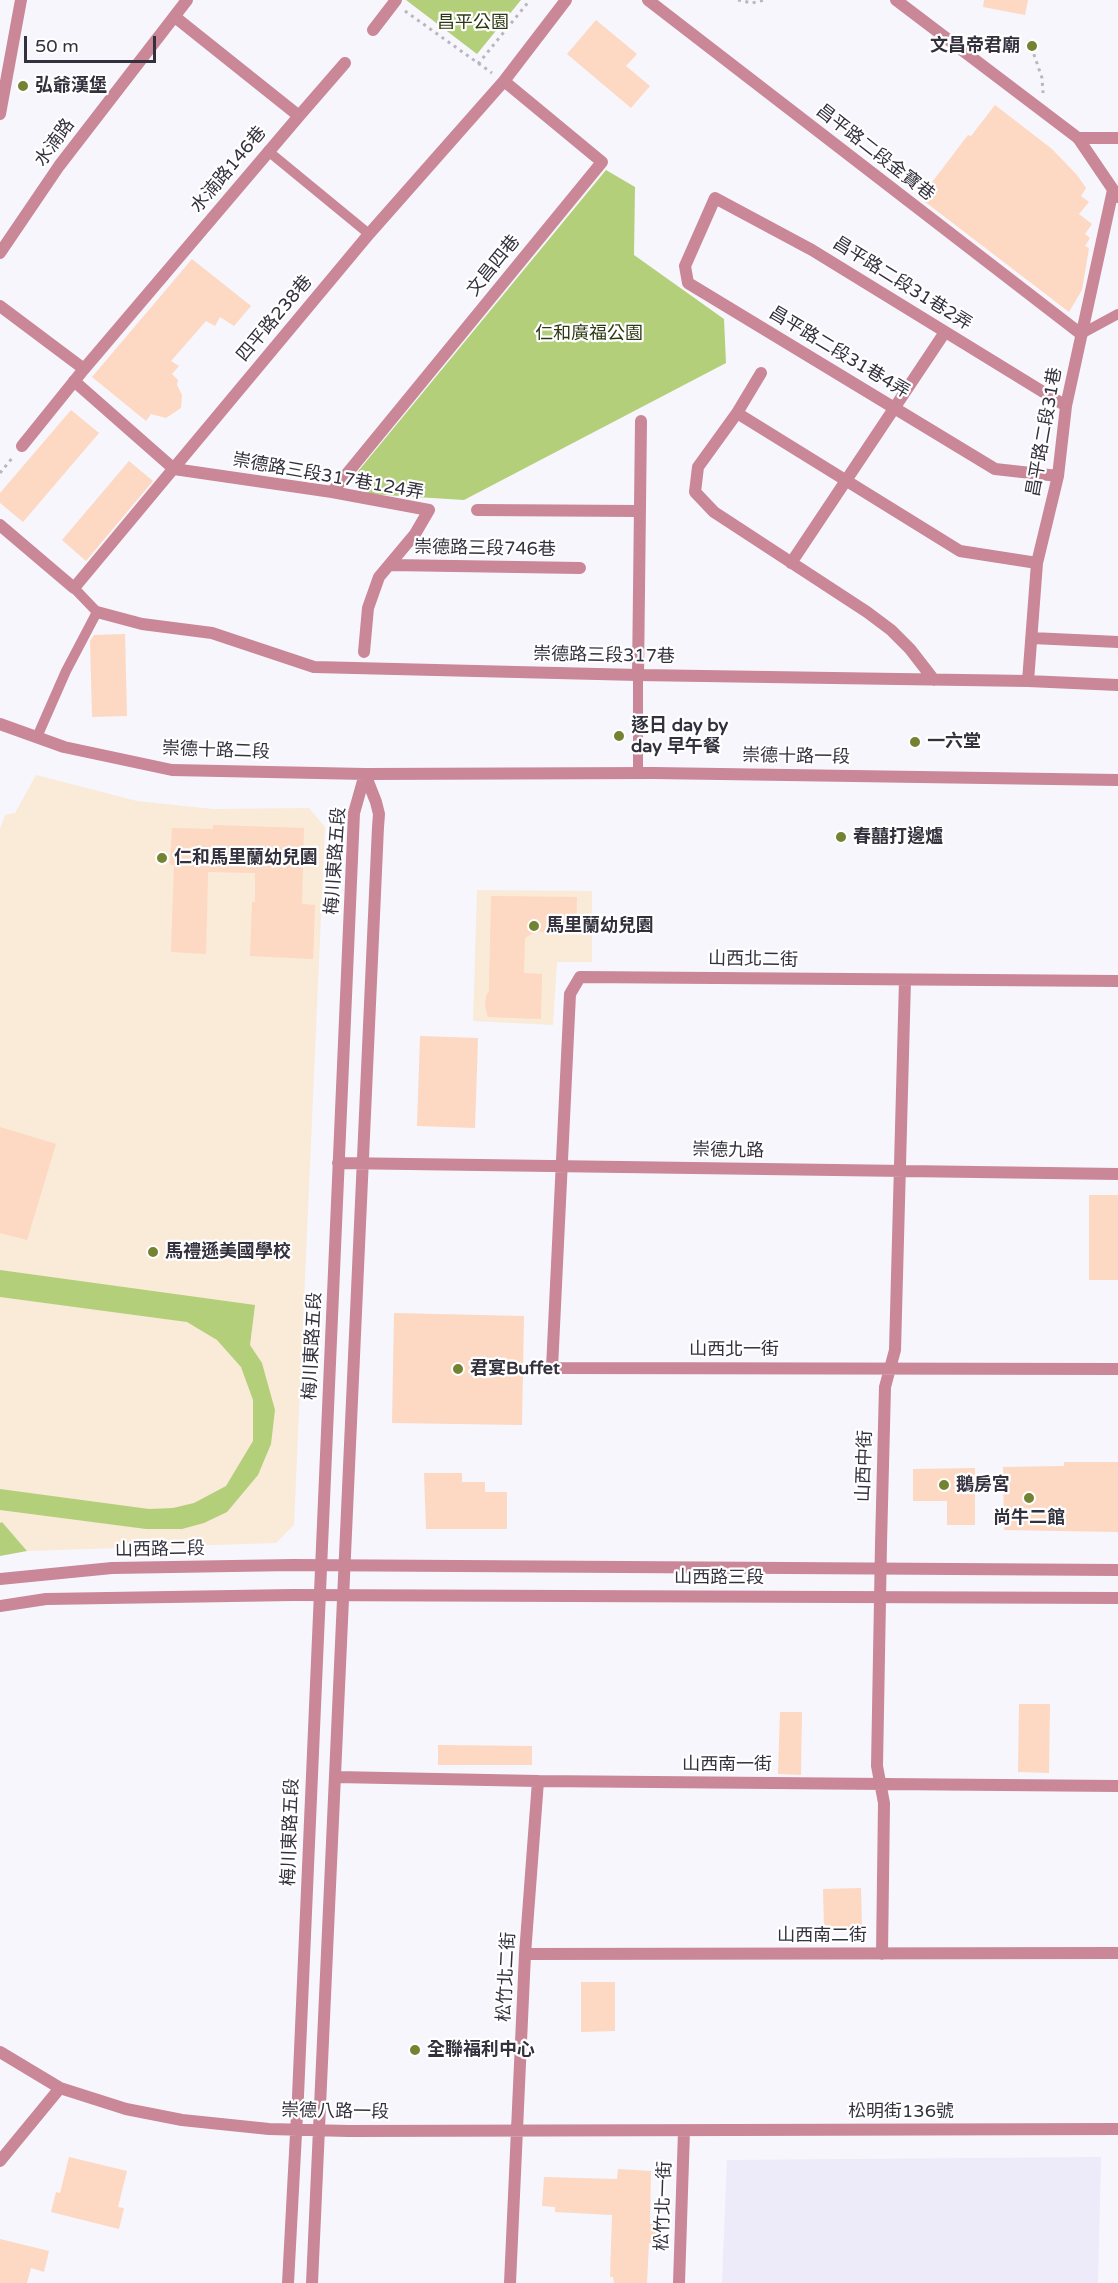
<!DOCTYPE html>
<html>
<head>
<meta charset="utf-8">
<style>
	body { margin:0 }
	#map { position:relative; width:1118px; height:2283px; overflow:hidden; background:#f7f6fc; font-family:"Varela Round",sans-serif }
	canvas { display:block }
	.scale { position:absolute; left:24px; top:36px; width:132px; height:27px; box-sizing:border-box; border:3px solid #34313e; border-top:0; padding-left:8px; font-size:18px; line-height:21px; white-space:nowrap; color:#34313e; -webkit-text-stroke:4px #fff; paint-order:stroke }
</style>
</head>
<body>
<div id="map">
<canvas width="1118" height="2283"></canvas>
<div class="scale">50 m</div>
</div>
<script>
const g = document.querySelector('canvas').getContext('2d');
g.lineJoin = 'round';
function fillPath(path, color) { g.fillStyle = color; g.fill(path, 'evenodd'); }
const toPath = rows => new Path2D(rows.map(r => 'M' + r).join(''));
function strokePath(path, color, width, dash) { g.strokeStyle = color; g.lineWidth = width; g.lineCap = dash ? 'butt' : 'round'; g.setLineDash(dash || []); g.stroke(path); }
function label(font, color, halo, rows, align = 'center') {
  g.font = font + ' "Varela Round","Noto Sans TC",sans-serif'; g.lineWidth = 4.5; g.setLineDash([]); g.textBaseline = 'middle'; g.strokeStyle = halo; g.fillStyle = color; for (const [text, x, y, turn = 0] of rows) {
    g.save(); g.translate(x, y); g.rotate((+turn || 0) * Math.PI / 180); g.textAlign = isNaN(turn) ? turn : align; if (halo) g.strokeText(text, 0, 0); g.fillText(text, 0, 0); g.restore();
  }
}
const built = toPath([
	[1101,2157,1098,2283,722,2283,727,2160]
]);
const education = toPath([
	[36,775,137,801,213,809,309,808,325,827,294,1525,276,1543,27,1551,2,1522,0,1523,0,829,5,815,15,813],
	[477,890,592,891,592,962,557,962,553,1025,473,1021]
]);
const green = toPath([
	[406,0,521,0,477,54],
	[606,170,635,187,634,255,724,319,726,363,464,500,368,494,355,475],
	[0,1270,255,1305,250,1345,262,1363,275,1410,271,1444,258,1475,227,1512,204,1523,182,1529,146,1529,0,1510,0,1489,149,1509,173,1508,194,1503,226,1486,253,1441,253,1400,241,1367,217,1340,187,1322,0,1297],
	[2,1522,27,1551,0,1556,0,1523]
]);
const building = toPath([
	[984,0,1028,0,1025,15,983,7],
	[596,20,637,54,626,66,650,86,631,108,567,54],
	[995,105,1052,149,1077,175,1086,188,1081,196,1089,202,1079,214,1092,224,1085,234,1090,238,1085,246,1089,248,1082,290,1069,312,920,198,968,135,971,136],
	[192,259,251,306,234,326,220,317,215,326,206,321,171,361,179,366,172,374,178,380,177,385,182,395,181,408,166,418,151,414,146,421,92,377],
	[71,410,99,433,23,522,0,503,0,493],
	[129,461,153,481,86,561,62,540],
	[125,634,127,716,92,717,90,641,94,635],
	[213,825,304,828,302,904,315,905,313,959,250,956,252,902,255,902,255,873,208,872,206,954,171,952,174,865,170,865,172,828,213,829],
	[491,896,577,897,576,933,535,932,525,938,524,973,542,974,541,1019,488,1017,485,1006,486,996,489,991],
	[420,1036,478,1038,475,1128,417,1126],
	[0,1127,56,1144,27,1240,0,1233],
	[1089,1195,1118,1195,1118,1280,1089,1280],
	[394,1313,524,1316,522,1425,392,1423],
	[1064,1462,1118,1462,1118,1532,1004,1530,1003,1467,1064,1466],
	[975,1468,975,1525,947,1525,947,1501,913,1501,913,1469],
	[424,1473,462,1473,462,1482,485,1482,485,1492,507,1492,507,1529,426,1529],
	[1019,1704,1050,1704,1049,1773,1018,1772],
	[780,1712,802,1712,801,1775,778,1774],
	[438,1745,532,1746,532,1765,438,1765],
	[861,1888,862,1928,824,1928,823,1889],
	[581,1982,615,1982,615,2031,581,2032],
	[69,2157,127,2171,118,2207,124,2208,119,2229,51,2212,56,2192,60,2193],
	[618,2169,651,2171,650,2224,662,2224,661,2244,649,2243,647,2283,614,2283,613,2277,610,2277,612,2215,555,2212,555,2207,542,2206,544,2177,617,2179],
	[0,2239,49,2251,44,2272,31,2268,27,2283,0,2283]
]);
const path = toPath([
	[738,0,752,3,764,0],
	[405,11,492,73],
	[1029,40,1042,78,1043,93],
	[478,64,530,0],
	[0,473,13,457]
]);
const service = toPath([
	[268,151,369,234],
	[1081,334,1118,314],
	[638,675,638,773],
	[37,737,66,671,97,612,74,588]
]);
const minor = toPath([
	[648,0,1081,334],
	[373,30,396,0],
	[0,114,21,0],
	[299,116,345,63],
	[1078,138,1118,138],
	[0,253,59,166,187,0],
	[0,306,84,369],
	[761,373,737,413,698,467,695,492,714,512,867,612,891,630,910,649,934,680],
	[74,381,174,469,332,492,429,510,415,534,379,577,368,608,364,652],
	[737,413,960,551,1037,563],
	[22,446,84,369,299,116,175,17],
	[1058,476,995,469,688,283,685,266,715,198,812,250,1066,406],
	[332,492,602,162,504,81],
	[477,510,639,511],
	[0,525,74,588,369,234,504,81,566,0],
	[791,563,945,332],
	[391,565,580,568],
	[97,612,142,624,212,633,314,667,638,675,1028,681,1118,685],
	[1032,638,1118,642],
	[638,675,641,421],
	[1028,681,1037,563,1058,476,1066,406,1113,190],
	[0,724,64,747,172,770,365,774,654,773,1118,780],
	[1118,981,580,977,570,994,552,1368,1118,1369],
	[338,1163,1118,1174],
	[336,1777,538,1781,1118,1786],
	[525,1954,1118,1953],
	[882,1954,884,1803,877,1766,881,1544,885,1387,895,1350,905,980],
	[0,2052,60,2088,126,2109,182,2120,269,2129,349,2131,1118,2129],
	[0,2161,60,2088],
	[288,2283,298,2096,354,813,365,774],
	[312,2283,378,827,379,814,376,802,365,774],
	[510,2283,525,1954,538,1781],
	[679,2283,684,2131]
]);
const tertiary = toPath([
	[896,0,1078,138,1118,197],
	[0,1579,112,1568,293,1565,1118,1570],
	[0,1606,46,1599,293,1595,1118,1598]
]);
const markers = [
	[1032,46,6,"#738332"],
	[23,86,6,"#738332"],
	[619,736,6,"#738332"],
	[915,742,6,"#738332"],
	[841,837,6,"#738332"],
	[162,858,6,"#738332"],
	[534,926,6,"#738332"],
	[153,1252,6,"#738332"],
	[458,1369,6,"#738332"],
	[944,1485,6,"#738332"],
	[1029,1498,6,"#738332"],
	[415,2050,6,"#738332"]
];
const parkNames = [
	["昌平公園",473,23],
	["仁和廣福公園",589,334]
];
const poiNames = [
	["文昌帝君廟",1020,46,"right"],
	["弘爺漢堡",35,86],
	["逐日 day by",631,726],
	["day 早午餐",631,747],
	["一六堂",927,742],
	["春囍打邊爐",853,837],
	["仁和馬里蘭幼兒園",174,858],
	["馬里蘭幼兒園",546,926],
	["馬禮遜美國學校",165,1252],
	["君宴Buffet",470,1369],
	["鵝房宮",956,1485],
	["尚牛二館",1029,1518,"center"],
	["全聯福利中心",427,2050]
];
const streetNames = [
	["水湳路",55,143,-54],
	["昌平路二段金寶巷",875,153,38],
	["水湳路146巷",229,170,-50],
	["文昌四巷",494,266,-51],
	["昌平路二段31巷2弄",902,284,32],
	["四平路238巷",275,319,-50],
	["昌平路二段31巷4弄",839,353,31],
	["昌平路二段31巷",1045,432,-80],
	["崇德路三段317巷124弄",328,477,10],
	["崇德路三段746巷",485,549,1],
	["崇德路三段317巷",604,656,1],
	["崇德十路二段",216,751,2],
	["崇德十路一段",796,757,1],
	["梅川東路五段",336,861,-86],
	["山西北二街",753,960,1],
	["崇德九路",728,1151,1],
	["梅川東路五段",313,1346,-87],
	["山西北一街",734,1350],
	["山西中街",865,1466,-88],
	["山西路二段",160,1550,-1],
	["山西路三段",719,1578],
	["山西南一街",727,1765],
	["梅川東路五段",291,1832,-88],
	["山西南二街",822,1936],
	["松竹北二街",507,1977,-87],
	["崇德八路一段",335,2112,1],
	["松明街136號",901,2112],
	["松竹北一街",664,2206,-88]
];
fillPath(built, '#edeaf9');
fillPath(education, '#faead8');
fillPath(green, '#b3cf7a');
fillPath(building, '#fdd8c2');
strokePath(path, '#b8b7bf', 3, [3, 4.5]);
strokePath(service, '#c98797', 10);
strokePath(minor, '#c98797', 12);
strokePath(tertiary, '#c98797', 12);
for (const [x, y, r, color] of markers) { const dot = new Path2D(); dot.arc(x, y, r, 0, 2 * Math.PI); g.fillStyle = color; g.fill(dot); strokePath(dot, '#fff', 2); }
label('18px', '#2d3912', '#fff', parkNames);
label('bold 18px', '#34313e', '#fff', poiNames, 'left');
label('18px', '#34313e', '#fff', streetNames);
</script>
</body>
</html>
